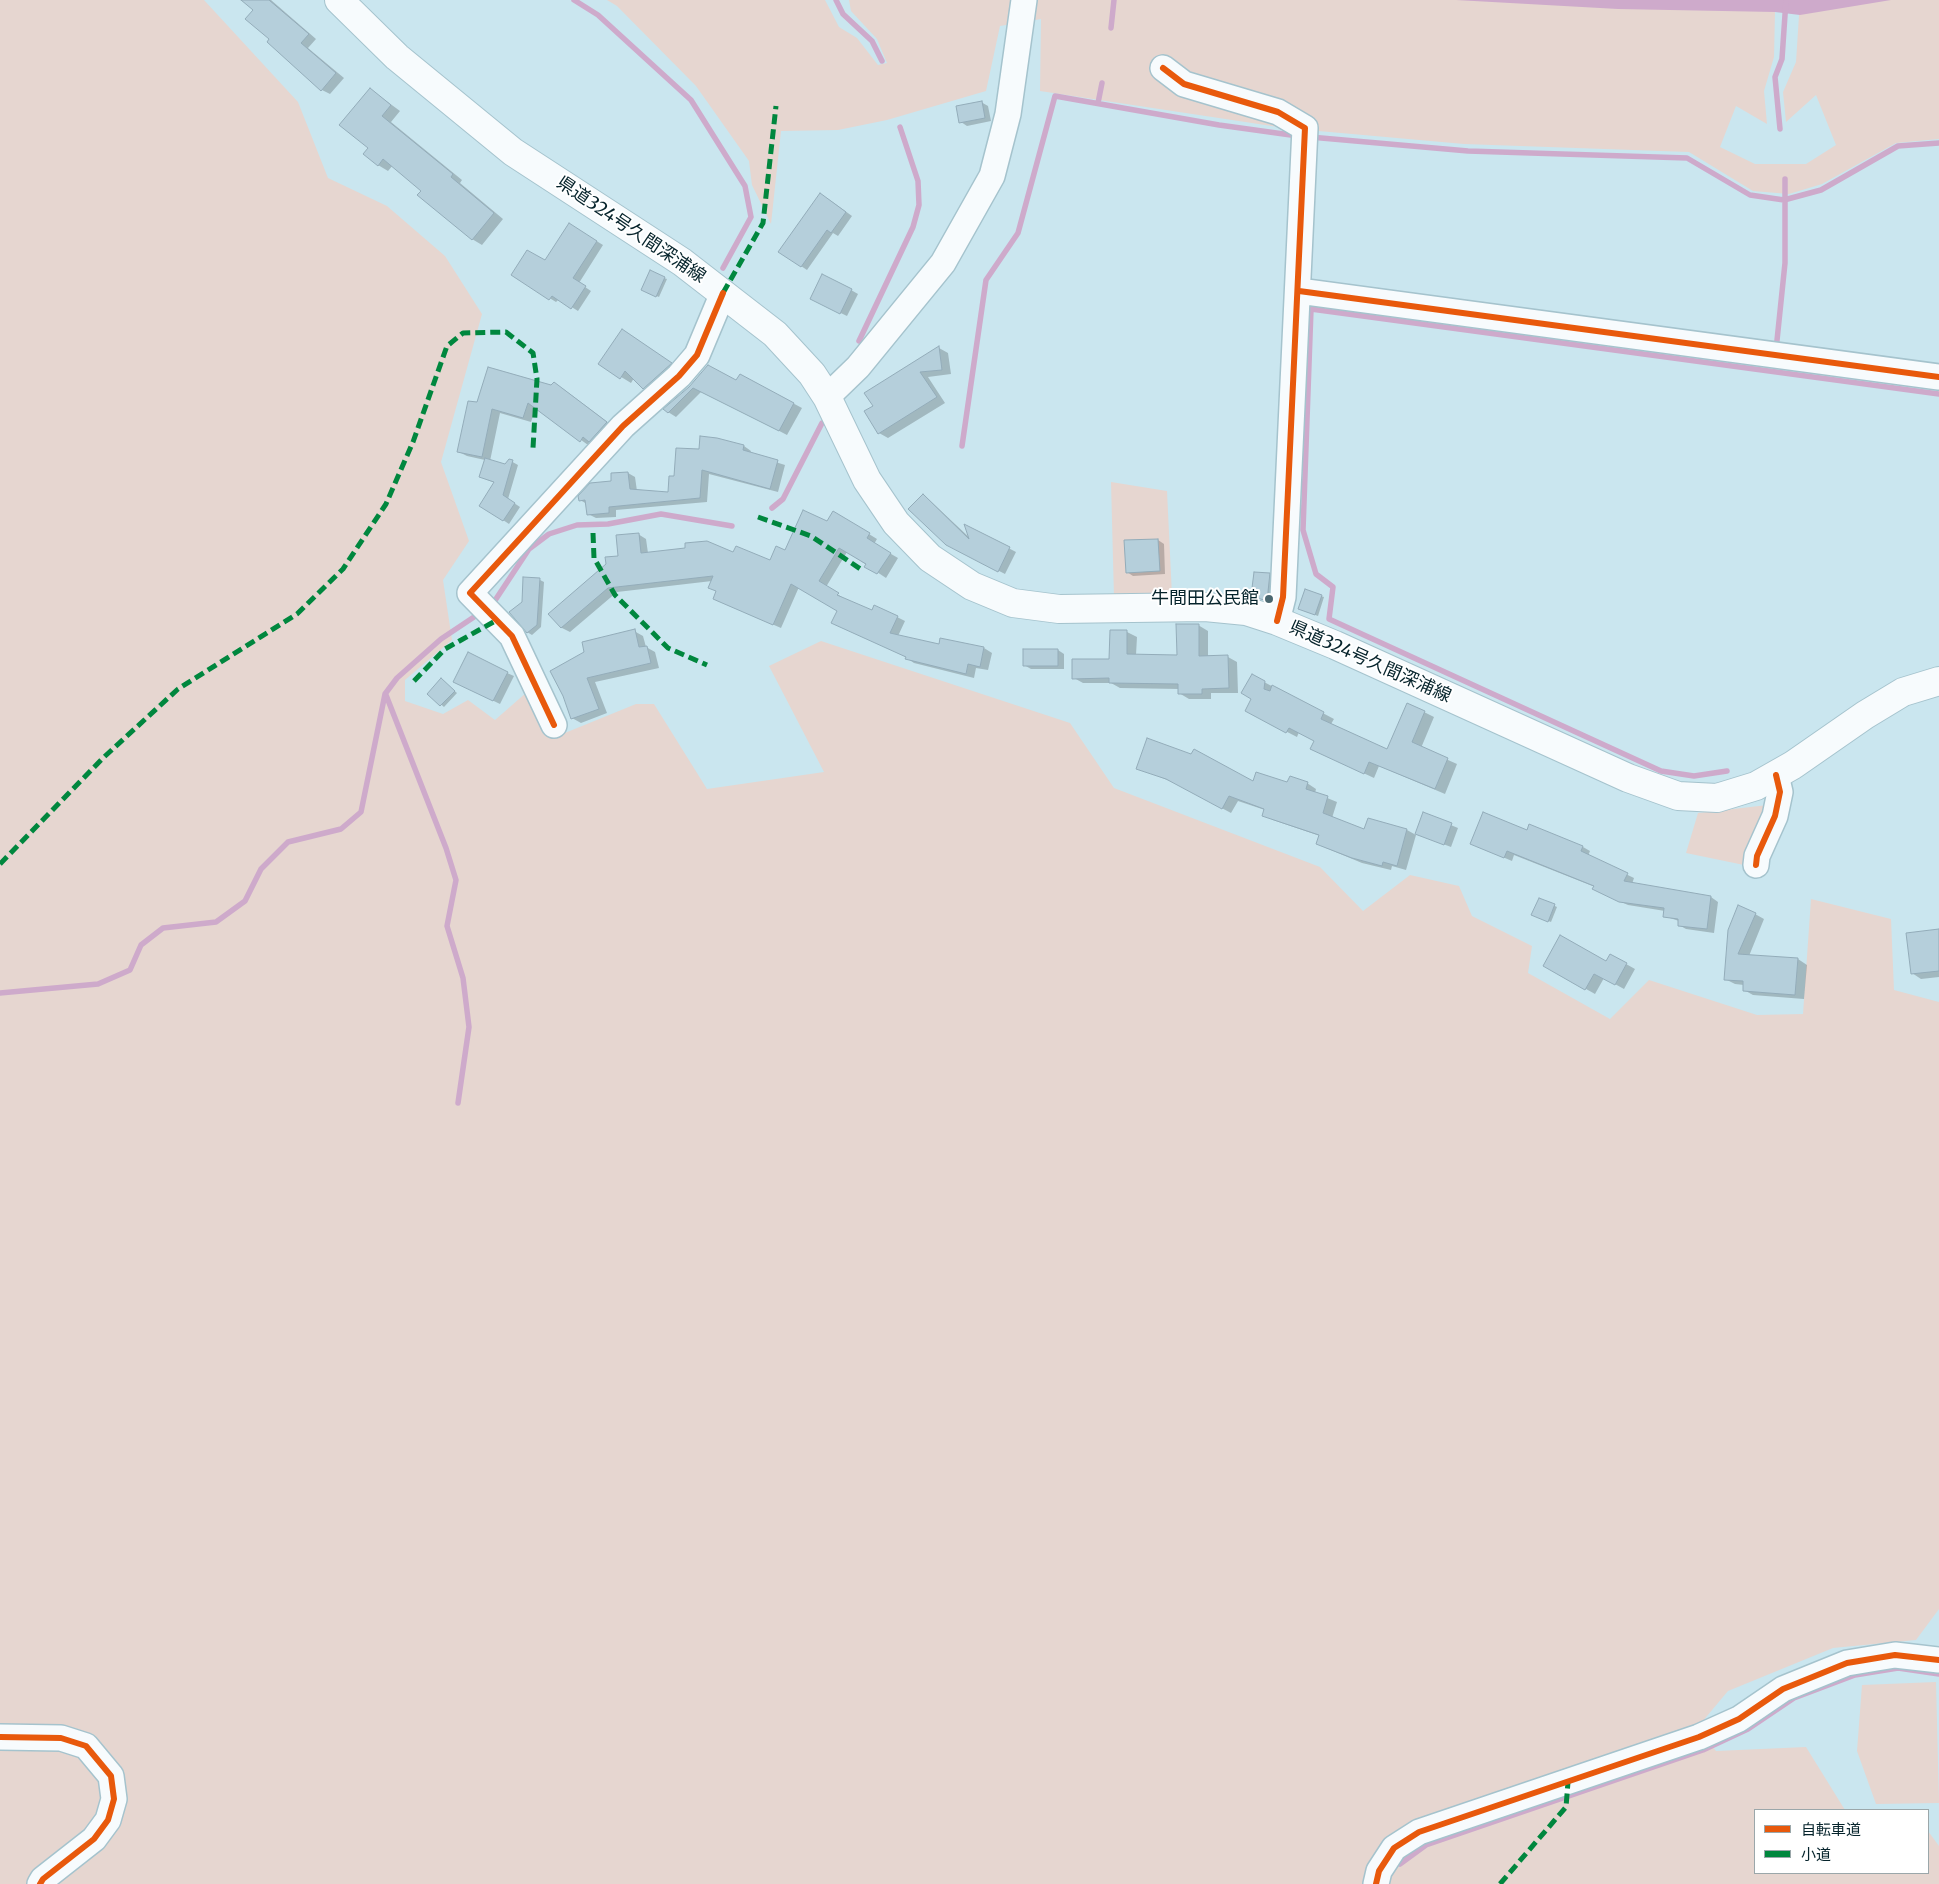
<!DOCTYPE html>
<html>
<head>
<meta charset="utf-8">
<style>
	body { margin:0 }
	#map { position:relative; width:1939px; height:1884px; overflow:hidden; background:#cae6ef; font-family:Merriweather,"Noto Sans JP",serif }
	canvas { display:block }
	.legend { position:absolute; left:1754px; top:1809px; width:175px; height:65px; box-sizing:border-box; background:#fff; border:1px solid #9ba7aa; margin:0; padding:6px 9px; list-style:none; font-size:15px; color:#05232b }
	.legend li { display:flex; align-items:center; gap:10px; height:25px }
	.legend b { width:25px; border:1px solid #9ba7aa }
</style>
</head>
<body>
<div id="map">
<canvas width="1939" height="1884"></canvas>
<ul class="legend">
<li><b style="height:6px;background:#e8590c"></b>自転車道</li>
<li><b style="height:6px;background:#00873e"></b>小道</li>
</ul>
</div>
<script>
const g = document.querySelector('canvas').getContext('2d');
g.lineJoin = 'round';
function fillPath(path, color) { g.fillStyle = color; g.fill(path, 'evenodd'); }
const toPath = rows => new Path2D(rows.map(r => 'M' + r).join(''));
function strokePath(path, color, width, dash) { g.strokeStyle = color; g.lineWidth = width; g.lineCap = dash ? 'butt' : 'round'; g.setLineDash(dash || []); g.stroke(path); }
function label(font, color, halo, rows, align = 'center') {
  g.font = font + ' Merriweather,"Noto Sans JP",serif'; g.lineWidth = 4; g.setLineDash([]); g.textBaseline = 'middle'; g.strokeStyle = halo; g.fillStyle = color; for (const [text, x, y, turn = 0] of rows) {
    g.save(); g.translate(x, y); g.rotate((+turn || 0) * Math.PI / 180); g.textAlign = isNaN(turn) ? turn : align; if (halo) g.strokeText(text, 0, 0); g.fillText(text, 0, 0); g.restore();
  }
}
const green = toPath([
	[0,0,204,0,298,102,328,178,387,206,445,256,482,314,441,462,469,541,443,580,452,640,405,680,405,701,443,714,468,700,495,720,527,692,555,737,636,704,654,704,707,789,824,772,769,666,821,641,1070,723,1114,788,1320,867,1363,911,1410,875,1459,886,1472,916,1532,946,1528,973,1610,1019,1649,980,1757,1015,1803,1014,1811,899,1891,919,1894,990,1939,1002,1939,1609,1916,1640,1833,1648,1728,1691,1697,1728,1716,1751,1806,1747,1845,1810,1755,1810,1755,1873,1928,1873,1928,1831,1939,1846,1939,1884,0,1884],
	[607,0,825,0,839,27,857,38,878,65,887,63,877,39,851,11,849,0,1773,0,1775,12,1774,57,1764,91,1767,124,1736,106,1720,147,1755,164,1806,164,1836,145,1816,95,1786,122,1783,92,1796,62,1800,0,1939,0,1939,139,1896,143,1822,184,1789,194,1753,191,1689,152,1464,144,1285,128,1040,91,1041,19,1000,26,986,91,887,120,838,130,781,131,771,224,752,185,749,161,696,86,617,6],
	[1111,482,1167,491,1172,596,1114,598],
	[1768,805,1744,865,1686,853,1698,813],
	[1936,1682,1939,1803,1876,1804,1857,1751,1862,1685]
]);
const water = toPath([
	[1456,0,1891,0,1800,15,1775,12,1618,9]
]);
const shadow = toPath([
	[243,0,271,0,316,39,308,48,344,78,330,94,322,90,271,39,255,10],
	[370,89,400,111,391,122,462,180,460,183,503,219,482,245,472,239,423,190,393,165,388,171,378,165,369,148],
	[981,102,988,106,991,121,967,126,961,122],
	[827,198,852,216,838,236,833,233,807,270,801,266],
	[570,225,603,245,579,283,591,291,578,311,559,299,556,302,512,275,546,262],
	[664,278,667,279,659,297,645,291],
	[851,290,858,294,847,316,818,302],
	[632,336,680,369,654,394,634,378,631,383,600,364],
	[939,348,948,353,951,374,928,377,945,403,888,438,879,433,874,406,866,393],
	[740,375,802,408,787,435,702,391,676,417,668,412,690,388,737,382],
	[562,388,614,427,598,445,591,442,588,445,536,407,531,422,500,413,490,461,506,466,509,460,518,465,508,499,520,507,509,524,503,520,495,483,480,477,485,460,467,456,459,452,478,404],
	[744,446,751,451,750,454,785,465,778,492,709,474,707,502,616,510,616,517,596,518,588,514,587,504,580,500,628,473,635,477,637,491,669,493,675,477,701,451],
	[924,495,971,539,966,526,1016,552,1005,574,954,548],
	[833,512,877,539,874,544,898,558,886,578,847,552,826,587,845,599,873,612,897,617,905,621,898,636,940,645,941,639,984,648,992,653,988,670,976,668,974,678,914,663,838,611,799,587,781,628,714,599,717,592,712,581,617,592,570,632,562,628,550,614,620,557,638,534,646,539,648,553,734,554,770,562,827,522],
	[1158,540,1164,544,1165,574,1133,576,1127,572],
	[1269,574,1276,578,1273,603,1252,596],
	[540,580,544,582,541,627,532,635,527,632,523,602],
	[1305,591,1324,597,1318,616,1302,610],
	[1198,625,1208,631,1208,657,1228,657,1237,662,1238,693,1211,693,1211,699,1189,699,1179,693,1179,689,1120,688,1111,683,1083,683,1074,678,1111,660,1111,631,1127,632,1137,637,1136,655,1178,656],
	[634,631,643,636,646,647,655,652,659,668,595,682,607,713,581,723,572,718,564,696],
	[1058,650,1064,654,1064,669,1031,669,1024,665],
	[507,673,514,676,500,704,461,685],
	[444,682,457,693,444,707,429,694],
	[1264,682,1334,719,1331,724,1388,751,1424,712,1434,717,1421,748,1457,764,1445,794,1379,766,1374,778,1312,749,1316,741,1299,732,1297,737,1256,716],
	[1138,768,1254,783,1307,783,1316,789,1315,793,1337,802,1332,818,1365,831,1368,819,1407,830,1416,835,1406,870,1392,866,1391,870,1362,863,1326,848,1318,843,1320,836,1273,820,1264,815,1265,810,1238,801,1231,813,1177,784],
	[1424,814,1458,828,1451,847,1417,834],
	[1530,826,1583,847,1590,851,1588,856,1634,878,1632,884,1711,897,1718,902,1714,933,1686,929,1679,925,1679,921,1664,916,1665,911,1628,905,1601,893,1595,887,1514,855,1512,861,1472,844,1528,831],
	[1539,899,1557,907,1551,922,1536,916],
	[1755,914,1764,919,1749,956,1798,959,1807,965,1804,999,1753,995,1744,990,1744,985,1735,984,1725,979],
	[1939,930,1939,977,1921,979,1912,973],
	[1610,955,1635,969,1624,989,1604,978,1595,994,1545,966,1606,962]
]);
const stream = toPath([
	[574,0,598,15,691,100,745,186,751,217,723,268],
	[836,0,843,14,872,41,882,61],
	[1111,28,1114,0],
	[1098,103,1102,83],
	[1780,129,1775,77,1782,59,1786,0],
	[1310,137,1468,151,1687,158,1750,195,1784,200,1821,190,1898,146,1939,143],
	[859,341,913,227,919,205,918,181,900,127],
	[1776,350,1785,263,1785,179],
	[962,446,986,280,1018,233,1055,96,1219,125,1298,136],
	[772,508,783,499,822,423],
	[492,605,529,549,549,534,577,525,608,524,661,514,732,526],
	[386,695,446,848,456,880,447,926,463,978,469,1027,458,1103],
	[1727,771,1694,776,1661,771,1329,619,1333,587,1316,574,1303,530,1311,309,1939,394],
	[0,993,98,984,130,970,141,945,163,928,216,922,245,901,261,869,288,842,341,829,361,812,385,694,397,678,441,639,480,613],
	[1400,1864,1426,1845,1703,1750,1748,1729,1794,1698,1855,1675,1898,1668,1939,1674]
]);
const building = toPath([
	[241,0,269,0,309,34,301,43,336,73,321,91,267,42,269,39,245,19,253,10,241,0],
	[370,88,391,105,382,116,453,174,451,177,494,213,472,240,417,195,421,191,383,159,378,166,363,154,368,148,339,125,370,88],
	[982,101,985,118,959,123,956,106,982,101],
	[820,193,846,212,831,233,827,230,801,267,778,252,820,193],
	[569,223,597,241,573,278,586,286,571,309,552,296,549,300,511,275,527,250,545,260,569,223],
	[650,270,665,277,656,297,641,290,650,270],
	[822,274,852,289,840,314,810,299,822,274],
	[622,329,672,363,643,389,625,371,620,379,598,364,622,329],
	[939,346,942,370,920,372,937,397,878,434,864,411,873,406,864,393,939,346],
	[708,365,736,380,740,374,794,403,779,431,693,388,668,413,663,409,689,387,708,365],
	[488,367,551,385,554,382,607,422,589,442,583,437,580,442,528,403,523,418,492,409,482,457,457,452,468,401,477,402,488,367],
	[700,436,717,438,744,445,743,450,778,460,770,489,702,470,700,498,609,507,609,513,587,515,585,500,579,501,578,496,590,483,611,481,611,473,628,472,630,489,668,492,669,476,674,476,676,448,699,449,700,436],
	[485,458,505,464,509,459,513,460,503,495,515,503,503,521,479,506,494,482,479,477,485,458],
	[923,494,969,539,964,524,1010,547,998,572,946,545,908,509,923,494],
	[803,510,827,521,833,511,870,533,867,538,891,553,877,574,864,567,866,564,839,548,819,581,839,593,837,595,872,610,874,605,898,616,890,633,939,644,940,638,984,647,980,667,968,664,966,674,905,659,906,657,831,623,837,611,791,584,773,625,713,599,716,591,708,588,713,576,608,588,561,628,548,614,606,564,605,557,618,556,616,535,639,533,641,553,685,548,685,543,707,541,733,552,736,546,770,560,776,546,785,550,803,510],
	[1158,539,1160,571,1126,573,1124,540,1158,539],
	[1254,572,1270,573,1267,601,1251,596,1254,572],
	[523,577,540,578,537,625,527,633,509,612,522,602,523,577],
	[1305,589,1322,595,1315,615,1298,609,1305,589],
	[1176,624,1199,624,1199,656,1228,655,1229,688,1202,689,1202,694,1178,694,1178,684,1109,683,1109,678,1072,679,1072,659,1109,659,1110,630,1127,630,1127,654,1177,655,1176,624],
	[635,629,639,647,647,646,651,663,587,678,599,709,571,719,563,696,550,671,584,652,582,642,635,629],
	[1023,649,1058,649,1058,666,1023,666,1023,649],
	[468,652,508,672,493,701,453,682,468,652],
	[1252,674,1265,681,1264,689,1270,691,1272,685,1324,712,1321,719,1387,749,1407,703,1425,711,1412,742,1448,758,1435,789,1369,762,1364,774,1310,749,1314,741,1289,728,1286,733,1245,711,1251,699,1241,693,1252,674],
	[441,678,455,691,440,706,427,694,441,678],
	[1147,738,1191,754,1194,749,1253,781,1256,772,1287,782,1290,776,1308,782,1306,789,1328,796,1323,813,1364,829,1368,818,1407,829,1397,866,1383,862,1382,866,1352,858,1316,844,1319,835,1262,816,1264,809,1229,796,1222,809,1166,779,1136,769,1147,738],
	[1423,812,1452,823,1444,845,1415,834,1423,812],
	[1483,812,1527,830,1529,824,1583,846,1581,851,1628,873,1624,881,1711,896,1707,929,1678,926,1678,919,1663,917,1664,908,1619,902,1592,889,1594,886,1507,851,1504,858,1470,844,1483,812],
	[1539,898,1555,904,1548,922,1531,915,1539,898],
	[1738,905,1756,913,1738,954,1798,958,1795,995,1743,991,1743,981,1724,980,1728,930,1738,905],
	[1939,929,1939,971,1911,974,1906,933,1939,929],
	[1560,935,1606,961,1610,954,1627,963,1615,985,1594,974,1585,990,1543,966,1560,935]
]);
const minor = toPath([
	[1163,68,1184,84,1278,112,1305,128,1283,597,1277,621],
	[1299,291,1939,377],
	[827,397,858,367,943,263,992,176,1008,114,1024,0],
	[554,725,512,636,470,593,623,426,679,376,697,355,723,293],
	[1756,865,1757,856,1775,816,1780,792,1776,775],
	[0,1737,61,1738,86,1746,111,1776,114,1799,108,1820,94,1839,43,1879,40,1884],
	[1376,1884,1379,1871,1394,1848,1419,1832,1699,1737,1739,1719,1783,1689,1847,1663,1895,1655,1939,1660]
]);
const major = toPath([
	[339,0,397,57,513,152,682,262,775,334,812,374,827,397,867,480,896,523,930,558,972,586,1013,603,1059,609,1205,607,1246,611,1277,621,1335,645,1628,778,1678,796,1717,798,1756,786,1793,765,1865,715,1903,692,1939,681]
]);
const quiet = toPath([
	[723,293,763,223,776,106],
	[758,517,811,536,862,570],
	[593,533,594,558,615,595,668,648,707,665],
	[414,681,445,649,497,620],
	[0,864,103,758,178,689,297,614,343,569,386,504,413,442,447,346,463,333,506,332,533,353,537,379,533,448],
	[1500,1884,1566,1807,1568,1782]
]);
const cycleway = toPath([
	[1163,68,1184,84,1278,112,1305,128,1283,597,1277,621],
	[1299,291,1939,377],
	[554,725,512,636,470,593,623,426,679,376,697,355,723,293],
	[1756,865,1757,856,1775,816,1780,792,1776,775],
	[0,1737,61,1738,86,1746,111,1776,114,1799,108,1820,94,1839,43,1879,40,1884],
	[1376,1884,1379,1871,1394,1848,1419,1832,1699,1737,1739,1719,1783,1689,1847,1663,1895,1655,1939,1660]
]);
const markers = [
	[1269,599,5,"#4a6770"]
];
const streetNames = [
	["県道324号久間深浦線",631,230,34],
	["県道324号久間深浦線",1370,662,24]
];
const poiNames = [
	["牛間田公民館",1259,599]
];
fillPath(green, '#e6d6d0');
fillPath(water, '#ceaacb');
fillPath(shadow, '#0003');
strokePath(stream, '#ceaacb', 5.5);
fillPath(building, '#b5cfdb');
strokePath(building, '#93acb9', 1);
strokePath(minor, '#a5c3cd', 28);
strokePath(major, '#a5c3cd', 30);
strokePath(minor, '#f7fbfd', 25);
strokePath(major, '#f7fbfd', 28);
strokePath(quiet, '#00873e', 5, [10, 5]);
strokePath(cycleway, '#e8590c', 6);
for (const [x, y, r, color] of markers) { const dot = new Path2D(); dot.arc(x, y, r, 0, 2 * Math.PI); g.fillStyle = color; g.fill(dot); strokePath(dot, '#fff', 2); }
label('18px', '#05232b', '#fff', streetNames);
label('18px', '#05232b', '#fff', poiNames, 'right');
</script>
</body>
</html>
